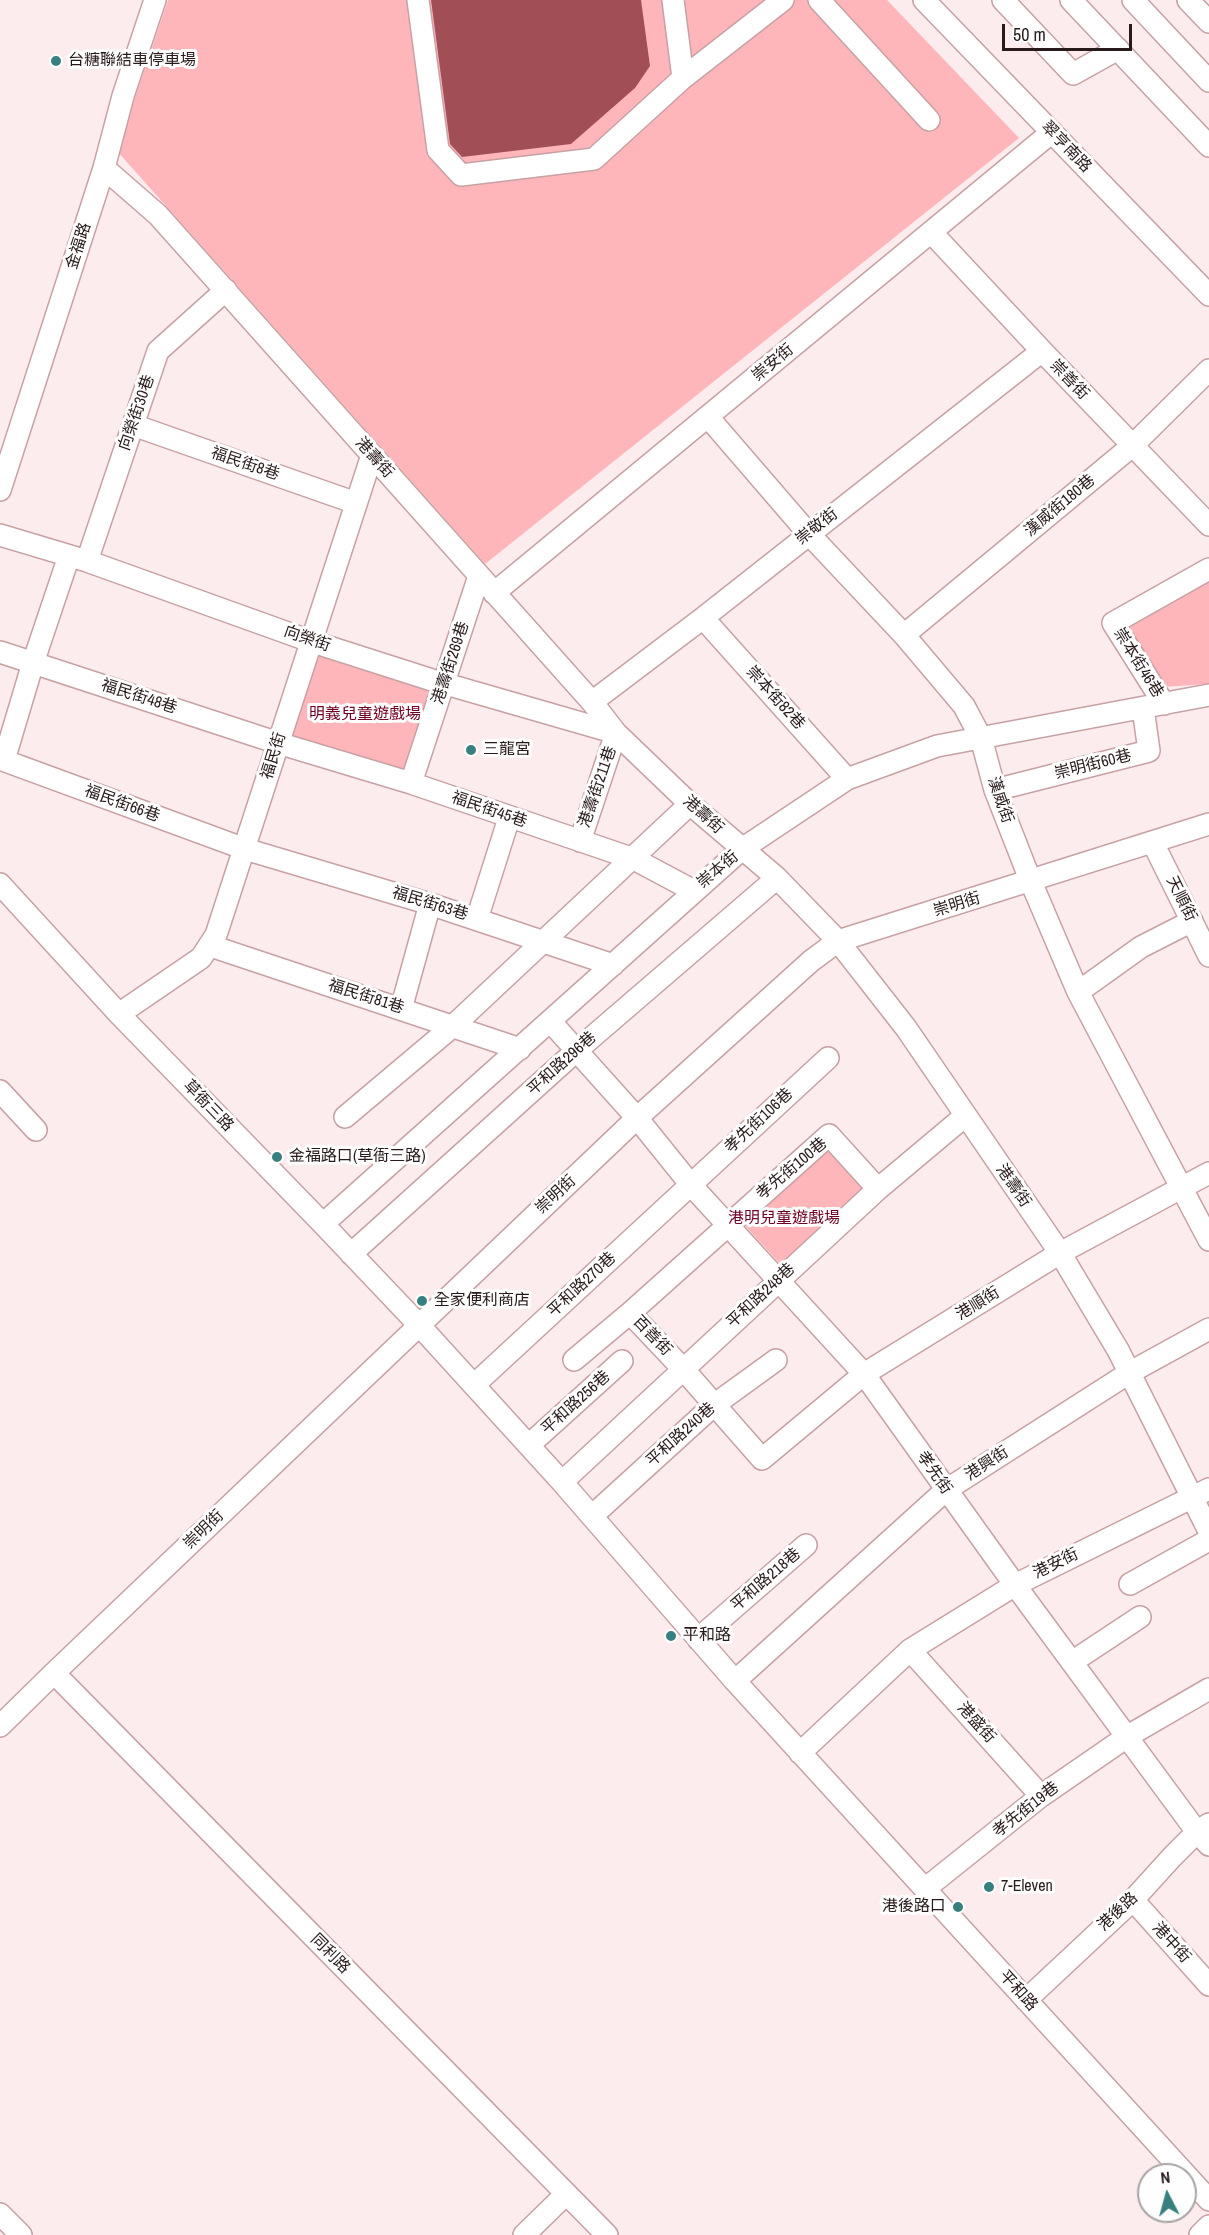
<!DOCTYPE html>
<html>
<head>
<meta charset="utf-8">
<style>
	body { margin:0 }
	#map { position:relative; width:1209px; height:2235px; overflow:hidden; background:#fceced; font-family:"Archivo Narrow",sans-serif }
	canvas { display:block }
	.north { position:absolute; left:1137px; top:2163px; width:60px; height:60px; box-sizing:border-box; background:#fefefe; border:2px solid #a8a3a3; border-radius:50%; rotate:354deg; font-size:16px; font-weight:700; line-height:24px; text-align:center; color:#281a1b }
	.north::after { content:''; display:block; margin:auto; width:21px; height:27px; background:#37807f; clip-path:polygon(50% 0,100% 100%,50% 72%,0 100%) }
	.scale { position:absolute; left:1002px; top:24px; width:130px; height:27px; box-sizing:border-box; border:3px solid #281a1b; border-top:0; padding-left:8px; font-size:18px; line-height:21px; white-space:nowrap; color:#281a1b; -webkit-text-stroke:4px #fefefe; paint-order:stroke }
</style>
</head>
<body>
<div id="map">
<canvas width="1209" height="2235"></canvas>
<div class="north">N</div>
<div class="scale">50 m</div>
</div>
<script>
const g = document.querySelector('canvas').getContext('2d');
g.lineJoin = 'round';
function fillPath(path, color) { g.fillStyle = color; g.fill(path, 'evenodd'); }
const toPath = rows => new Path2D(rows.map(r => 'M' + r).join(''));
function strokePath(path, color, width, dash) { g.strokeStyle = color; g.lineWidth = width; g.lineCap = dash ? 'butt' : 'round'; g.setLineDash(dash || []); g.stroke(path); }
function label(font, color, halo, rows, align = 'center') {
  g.font = font + ' "Archivo Narrow","Noto Sans TC",sans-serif'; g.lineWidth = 6; g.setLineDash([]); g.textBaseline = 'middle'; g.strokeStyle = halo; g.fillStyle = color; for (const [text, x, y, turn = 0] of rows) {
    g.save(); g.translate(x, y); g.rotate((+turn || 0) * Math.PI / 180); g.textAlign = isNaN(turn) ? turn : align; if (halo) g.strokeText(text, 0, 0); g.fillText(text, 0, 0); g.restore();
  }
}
const green = toPath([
	[168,0,887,0,1019,138,485,564,117,151],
	[1209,581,1209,684,1162,687,1123,625],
	[314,648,431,685,401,777,285,740],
	[827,1138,870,1184,781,1265,737,1217]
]);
const building = toPath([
	[431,0,641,0,650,66,635,88,571,144,462,157,450,144]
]);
const minor = toPath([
	[418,0,438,150,461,175,594,159,683,78,783,0],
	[673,0,683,78],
	[819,0,929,120],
	[924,0,1209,295],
	[1003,0,1073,74,1118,49],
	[1071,0,1209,146],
	[1133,0,1209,81],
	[1188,0,1209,22],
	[104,168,158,215,592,702,616,733,690,804,777,878,838,941,906,1028,1060,1253,1118,1350,1209,1531],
	[931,232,1042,351,1209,525],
	[708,417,808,533,904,635,964,706,981,738,995,790,1031,882,1078,992,1209,1240],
	[133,425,356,503],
	[0,490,104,168,123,96,155,0],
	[0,535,87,561,310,641,432,680,616,733,580,841],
	[87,561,158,351,226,290],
	[494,593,1052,132],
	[703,618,847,779],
	[904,635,1132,446,1209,370],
	[0,652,278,743,411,783,634,859,694,891],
	[592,702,703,618,1042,351],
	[1164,704,1113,623,1209,569],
	[0,759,245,849,430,904,613,965],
	[4,760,33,663,69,556],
	[411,783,479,576],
	[995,790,1149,751,1143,708],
	[1153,843,1209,956],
	[0,884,119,1014,323,1224,419,1325,562,1482,735,1681,1209,2200],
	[477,919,509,818],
	[211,946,520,1049],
	[1078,992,1141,947,1192,921],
	[401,1009,430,904],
	[119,1014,201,958,216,935,372,455],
	[550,1021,637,1118,691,1185,864,1374,1015,1585,1197,1832,1209,1845],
	[0,1091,36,1130],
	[345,1117,453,1026,690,804],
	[323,1224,742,849,847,779,937,746,1209,695],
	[351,1254,576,1051,777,878],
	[630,1313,684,1370,762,1459,864,1374,1060,1253,1209,1173],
	[574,1360,630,1313,829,1135,878,1189],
	[474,1385,828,1058],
	[529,1445,622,1361],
	[562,1482,878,1189,965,1116],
	[592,1516,714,1405,776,1360],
	[1130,1584,1209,1540],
	[698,1639,806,1545],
	[910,1650,1041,1796],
	[1072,1662,1140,1617],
	[54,1673,607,2235],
	[735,1681,946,1490,1129,1373,1209,1329],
	[0,1726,54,1673,637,1118,811,961,838,941,1209,824],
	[800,1753,910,1650,1015,1585,1209,1489],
	[926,1888,1041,1796,1128,1736,1209,1689],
	[1133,1900,1209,1985],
	[1026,2000,1133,1900,1172,1857,1197,1832,1209,1824],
	[0,2214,21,2235],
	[524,2235,566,2194],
	[1200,2235,1209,2226]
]);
const markers = [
	[56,61,6,"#37807f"],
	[471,750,6,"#37807f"],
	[277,1157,6,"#37807f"],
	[422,1301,6,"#37807f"],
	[671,1636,6,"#37807f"],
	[989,1887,6,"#37807f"],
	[958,1907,6,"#37807f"]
];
const poiNames = [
	["台糖聯結車停車場",68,61],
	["三龍宮",483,750],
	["金福路口(草衙三路)",289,1157],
	["全家便利商店",434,1301],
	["平和路",683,1636],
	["7-Eleven",1001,1887],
	["港後路口",946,1907,"right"]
];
const streetNames = [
	["翠亨南路",1066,147,46],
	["金福路",79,246,-72],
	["崇安街",773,363,-40],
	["崇善街",1069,380,46],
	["向榮街30巷",137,413,-71],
	["港壽街",374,458,48],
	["福民街8巷",245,464,19],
	["漢威街180巷",1060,506,-40],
	["崇敬街",817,527,-38],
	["向榮街",307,639,19],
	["港壽街269巷",451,663,-72],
	["崇本街46巷",1138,663,58],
	["福民街48巷",139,697,18],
	["崇本街82巷",775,698,48],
	["福民街",274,756,-73],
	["崇明街60巷",1093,765,-14],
	["港壽街211巷",598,787,-71],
	["漢威街",1000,800,71],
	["福民街66巷",122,804,20],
	["福民街45巷",489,810,19],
	["港壽街",703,815,42],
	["崇本街",718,870,-40],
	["天順街",1181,899,64],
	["福民街63巷",430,904,17],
	["崇明街",957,905,-17],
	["福民街81巷",366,997,18],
	["平和路296巷",562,1064,-42],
	["草衙三路",208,1106,46],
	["孝先街106巷",759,1121,-43],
	["孝先街100巷",792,1169,-40],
	["港壽街",1013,1186,55],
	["崇明街",556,1195,-43],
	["平和路270巷",582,1285,-43],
	["平和路248巷",761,1296,-43],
	["港順街",978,1304,-32],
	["百善街",652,1336,46],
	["平和路256巷",576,1403,-42],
	["平和路240巷",681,1435,-42],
	["港興街",987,1464,-33],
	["孝先街",934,1473,55],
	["崇明街",204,1530,-44],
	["港安街",1056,1564,-26],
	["平和路218巷",766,1580,-41],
	["港盛街",976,1723,48],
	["孝先街19巷",1026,1810,-38],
	["港後路",1118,1912,-43],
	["港中街",1171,1943,48],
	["同利路",330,1954,45],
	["平和路",1018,1991,48]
];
const parkNames = [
	["明義兒童遊戲場",365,715],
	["港明兒童遊戲場",784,1219]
];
fillPath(green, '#ffb6bb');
fillPath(building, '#a14e57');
strokePath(minor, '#c7a1a3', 24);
strokePath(minor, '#fff', 21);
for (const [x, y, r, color] of markers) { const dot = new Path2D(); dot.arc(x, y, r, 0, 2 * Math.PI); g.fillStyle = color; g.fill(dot); strokePath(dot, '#fefefe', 2); }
label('16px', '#281a1b', '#fefefe', poiNames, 'left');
label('16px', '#281a1b', '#fefefe', streetNames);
label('16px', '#700022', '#fefefe', parkNames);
</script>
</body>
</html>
